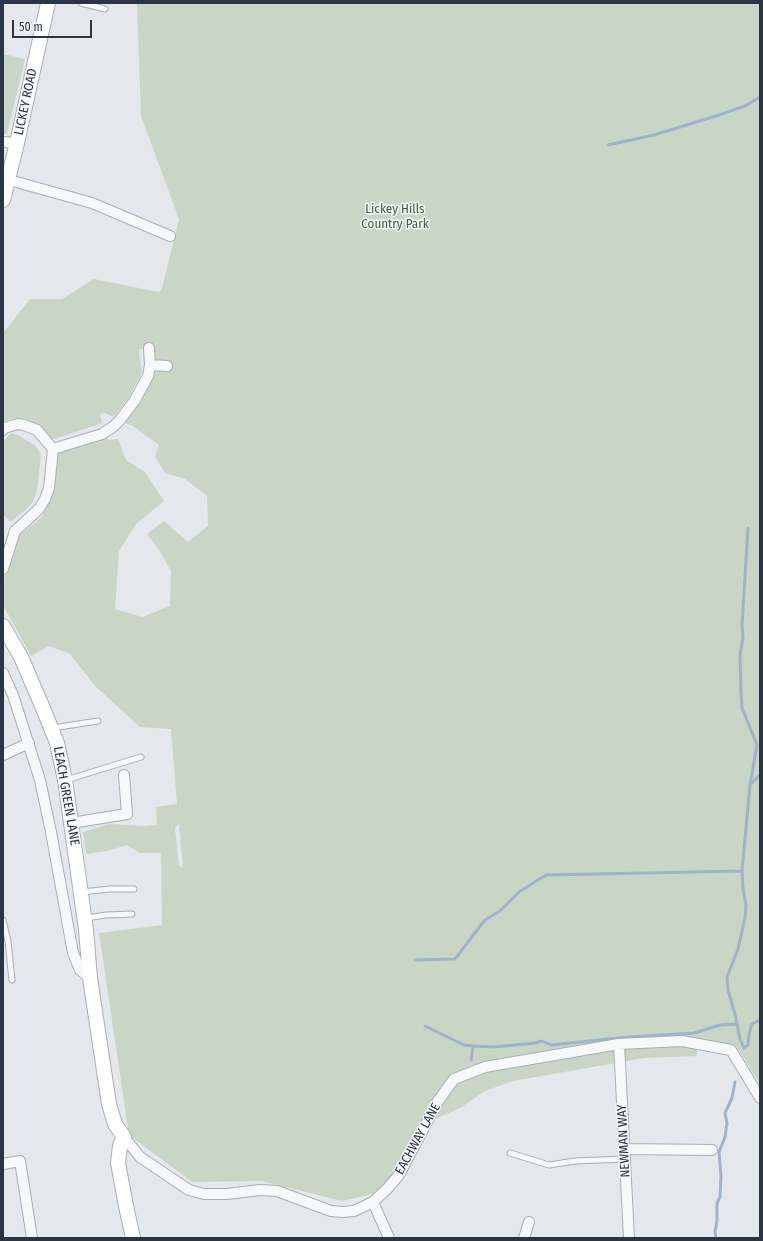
<!DOCTYPE html>
<html>
<head>
<meta charset="utf-8">
<style>
	body { margin:0 }
	#map { position:relative; width:763px; height:1241px; overflow:hidden; background:#e4e7ec; font-family:"Fira Sans Condensed",sans-serif }
	canvas { display:block }
	.frame { position:absolute; inset:0; border:4px solid #2b3445; pointer-events:none }
	.scale { position:absolute; left:12px; top:20px; width:80px; height:18px; box-sizing:border-box; border:2px solid #2b3445; border-top:0; padding-left:5px; font-size:12px; line-height:14px; white-space:nowrap; color:#2b3445; -webkit-text-stroke:3px #f4f6f9; paint-order:stroke }
</style>
</head>
<body>
<div id="map">
<canvas width="763" height="1241"></canvas>
<div class="frame"></div>
<div class="scale">50 m</div>
</div>
<script>
const g = document.querySelector('canvas').getContext('2d');
g.lineJoin = 'round';
function fillPath(path, color) { g.fillStyle = color; g.fill(path, 'evenodd'); }
const toPath = rows => new Path2D(rows.map(r => 'M' + r).join(''));
function strokePath(path, color, width, dash) { g.strokeStyle = color; g.lineWidth = width; g.lineCap = dash ? 'butt' : 'round'; g.setLineDash(dash || []); g.stroke(path); }
function label(font, color, halo, rows, align = 'center') {
  g.font = font + ' "Fira Sans Condensed",sans-serif'; g.lineWidth = 3; g.setLineDash([]); g.textBaseline = 'middle'; g.strokeStyle = halo; g.fillStyle = color; for (const [text, x, y, turn = 0] of rows) {
    g.save(); g.translate(x, y); g.rotate((+turn || 0) * Math.PI / 180); g.textAlign = isNaN(turn) ? turn : align; if (halo) g.strokeText(text, 0, 0); g.fillText(text, 0, 0); g.restore();
  }
}
const green = toPath([
	[137,3,760,3,760,1084,737,1047,698,1039,697,1056,644,1058,513,1081,485,1091,460,1108,424,1124,403,1155,398,1170,373,1194,342,1201,262,1181,192,1182,129,1135,99,933,162,925,161,853,140,853,127,845,107,851,86,854,83,832,109,824,144,826,157,825,156,807,177,804,171,729,140,727,95,686,70,654,49,646,31,656,3,605,3,581,20,535,42,517,51,499,56,452,106,434,108,440,118,439,126,460,145,472,164,501,136,524,119,551,115,609,142,617,170,606,171,571,158,548,147,534,164,521,188,542,208,526,207,496,185,479,165,473,155,457,159,445,133,426,123,422,150,377,155,373,162,370,146,349,140,349,139,352,142,373,129,397,114,417,105,413,100,414,102,423,52,440,38,427,23,420,15,418,3,421,3,333,30,299,62,299,94,279,159,292,162,288,179,219,141,116],
	[179,824,183,868,179,866,175,828],
	[3,54,25,59,7,134,3,134],
	[11,433,18,435,36,446,41,455,37,490,33,502,24,511,10,522,3,514,3,441]
]);
const stream = toPath([
	[608,145,654,135,716,116,745,106,760,97],
	[748,528,742,625,743,638,740,655,741,693,742,708,757,745,750,785,742,871,743,888,746,906,745,918,738,949,727,977,728,990,735,1014,740,1039,744,1048,748,1045,749,1034,752,1024,760,1020],
	[750,785,760,775],
	[415,960,455,959,485,920,500,911,519,892,546,875,742,871],
	[425,1026,464,1045,473,1046,494,1047,535,1043,542,1041,551,1045,628,1037,694,1033,720,1025,737,1024],
	[471,1060,473,1046],
	[716,1238,715,1232,717,1221,717,1203,720,1197,721,1176,719,1152,725,1137,727,1123,725,1113,732,1098,735,1082]
]);
const lane = toPath([
	[81,3,105,9],
	[52,728,98,721],
	[66,780,141,757],
	[82,892,110,889,134,889],
	[86,918,106,915,132,914],
	[3,920,8,941,12,980],
	[510,1153,549,1165,575,1161,625,1159]
]);
const street = toPath([
	[3,142,17,143],
	[9,180,92,203,170,236],
	[149,348,150,365,167,366],
	[3,430,4,428,18,424,24,425,37,430,53,449,49,488,45,499,39,509,15,531,3,569],
	[53,449,102,434,114,426,120,420,135,400,148,376,150,365],
	[3,673,13,695,40,780,51,832,73,953,80,970,90,978],
	[3,755,29,743],
	[71,823,127,814,124,775],
	[619,1044,629,1238],
	[124,1137,140,1157,189,1190,204,1194,227,1194,260,1190,277,1191,331,1211,343,1212,354,1211,373,1202,387,1189,399,1175,438,1101,454,1079,485,1067,619,1044,682,1041,731,1050,760,1098],
	[625,1149,712,1150],
	[3,1164,20,1161,32,1238],
	[373,1202,389,1238],
	[524,1238,529,1222]
]);
const secondary = toPath([
	[3,200,17,143,48,3],
	[3,626,21,657,45,713,57,743,65,780,86,930,90,978,109,1104,115,1124,124,1137,120,1146,118,1163,126,1206,133,1238]
]);
const streetNames = [
	["LICKEY ROAD",26,102,-78],
	["LEACH GREEN LANE",66,796,80],
	["EACHWAY LANE",418,1139,-61],
	["NEWMAN WAY",624,1141,-93]
];
const parkNames = [
	["Lickey Hills",395,209],
	["Country Park",395,224]
];
fillPath(green, '#c9d6c5');
strokePath(stream, '#9fb4cc', 3);
strokePath(lane, '#a9aeb7', 7);
strokePath(street, '#a9aeb7', 12);
strokePath(secondary, '#a9aeb7', 16);
strokePath(lane, '#f7f8fa', 5);
strokePath(street, '#f7f8fa', 10);
strokePath(secondary, '#fff', 14);
label('13px', '#2b3445', '#f4f6f9', streetNames);
label('13px', '#3f6138', '#f4f6f9', parkNames);
</script>
</body>
</html>
